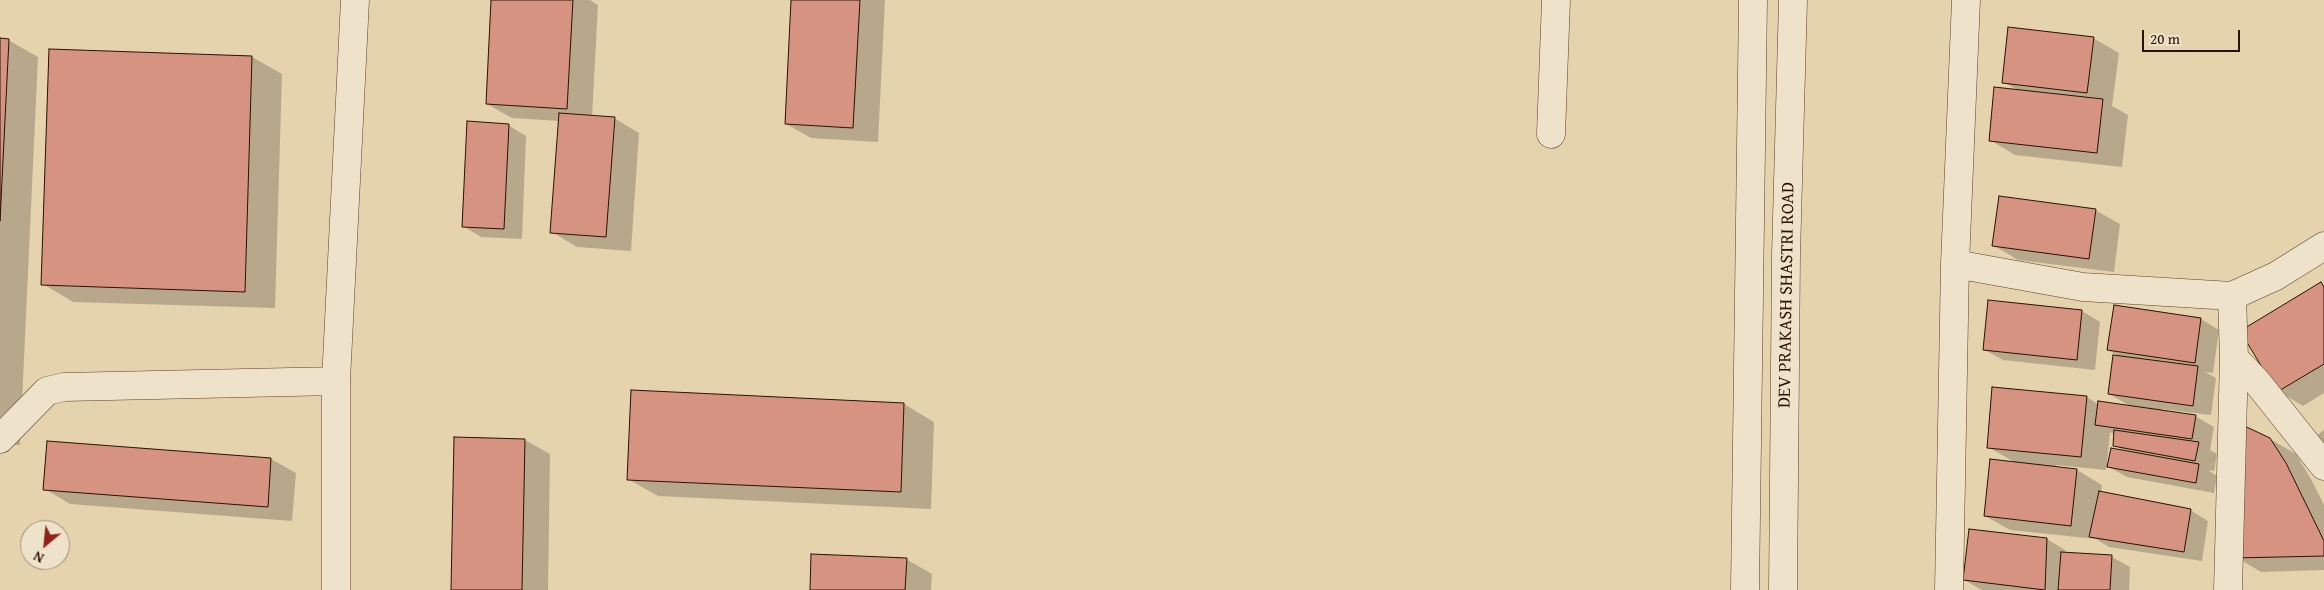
<!DOCTYPE html>
<html>
<head>
<meta charset="utf-8">
<style>
	body { margin:0 }
	#map { position:relative; width:2324px; height:590px; overflow:hidden; background:#e5d3ae; font-family:"Gentium Book Plus",serif }
	canvas { display:block }
	.north { position:absolute; left:20px; top:520px; width:50px; height:50px; box-sizing:border-box; background:#eee2ca; border:1px solid #9f8e79; border-radius:50%; rotate:208deg; font-size:14px; font-weight:700; line-height:20px; text-align:center; color:#291100 }
	.north::after { content:''; display:block; margin:auto; width:18px; height:22px; background:#8f2418; clip-path:polygon(50% 0,100% 100%,50% 72%,0 100%) }
	.scale { position:absolute; left:2142px; top:30px; width:98px; height:22px; box-sizing:border-box; border:2px solid #291100; border-top:0; padding-left:6px; font-size:15px; line-height:18px; white-space:nowrap; color:#291100; -webkit-text-stroke:4px #eee2ca; paint-order:stroke }
</style>
</head>
<body>
<div id="map">
<canvas width="2324" height="590"></canvas>
<div class="north">N</div>
<div class="scale">20 m</div>
</div>
<script>
const g = document.querySelector('canvas').getContext('2d');
g.lineJoin = 'round';
function fillPath(path, color) { g.fillStyle = color; g.fill(path, 'evenodd'); }
const toPath = rows => new Path2D(rows.map(r => 'M' + r).join(''));
function strokePath(path, color, width, dash) { g.strokeStyle = color; g.lineWidth = width; g.lineCap = dash ? 'butt' : 'round'; g.setLineDash(dash || []); g.stroke(path); }
function label(font, color, halo, rows, align = 'center') {
  g.font = font + ' "Gentium Book Plus",serif'; g.lineWidth = 4; g.setLineDash([]); g.textBaseline = 'middle'; g.strokeStyle = halo; g.fillStyle = color; for (const [text, x, y, turn = 0] of rows) {
    g.save(); g.translate(x, y); g.rotate((+turn || 0) * Math.PI / 180); g.textAlign = isNaN(turn) ? turn : align; if (halo) g.strokeText(text, 0, 0); g.fillText(text, 0, 0); g.restore();
  }
}
const shadow = toPath([
	[493,0,590,0,598,5,592,117,614,118,639,133,631,251,577,247,552,232,560,121,512,118,487,104],
	[792,0,885,0,878,142,811,138,786,124],
	[2093,38,2119,53,2112,106,2128,115,2122,167,2015,155,1990,140,2019,91,2004,82],
	[0,39,8,40,38,57,20,445,0,444],
	[252,57,282,74,275,308,73,302,43,284],
	[508,125,526,136,522,239,481,237,463,226],
	[2095,210,2120,224,2114,272,2018,260,1993,245],
	[2321,284,2324,286,2324,393,2303,406,2278,391],
	[1990,302,2082,311,2100,322,2095,370,2003,360,1985,350],
	[2201,319,2219,330,2213,373,2205,372,2216,378,2211,415,2162,409,2162,411,2195,416,2214,427,2210,450,2217,454,2214,471,2208,470,2217,476,2214,493,2127,477,2107,466,2106,470,2056,465,2056,468,2077,470,2102,485,2101,492,2190,510,2208,521,2202,561,2109,547,2096,539,2010,530,1985,516,2016,463,1988,447,2087,397,2099,405,2132,407,2109,394,2122,358,2108,350],
	[2110,432,2115,435,2114,445,2125,451,2109,464,2107,464],
	[904,404,934,422,931,509,658,496,628,479],
	[2324,430,2324,447,2316,436],
	[455,438,525,440,550,454,548,590,452,590],
	[2270,439,2296,454,2311,479,2324,505,2324,570,2261,572,2236,557],
	[271,459,296,473,292,521,70,504,45,489],
	[1970,530,2047,539,2065,550,2065,553,2112,557,2130,567,2129,590,2133,590,1982,590,1964,580],
	[906,559,932,574,931,590,811,590]
]);
const building = toPath([
	[491,0,573,0,567,109,486,104,491,0],
	[791,0,860,0,853,128,785,124,791,0],
	[2008,27,2094,37,2087,93,2002,83,2008,27],
	[0,38,9,39,0,221,0,38],
	[49,49,252,56,245,292,41,285,49,49],
	[1994,87,2103,99,2097,153,1989,141,1994,87],
	[559,113,615,117,606,237,550,233,559,113],
	[467,121,509,124,504,229,462,227,467,121],
	[1999,196,2096,209,2089,259,1992,246,1999,196],
	[2321,282,2324,287,2324,364,2277,392,2240,331,2321,282],
	[1988,300,2082,310,2077,360,1983,350,1988,300],
	[2114,305,2201,318,2195,363,2107,350,2114,305],
	[2113,355,2198,366,2193,406,2108,394,2113,355],
	[1992,387,2087,396,2081,457,1987,448,1992,387],
	[631,390,904,403,901,492,627,480,631,390],
	[2098,401,2196,415,2192,439,2095,425,2098,401],
	[2238,423,2270,438,2286,463,2324,541,2324,556,2234,558,2238,423],
	[2114,430,2199,442,2195,461,2113,446,2114,430],
	[454,437,525,439,522,590,451,590,454,437],
	[47,441,271,458,268,507,43,490,47,441],
	[2111,448,2199,464,2196,483,2107,467,2111,448],
	[1990,459,2077,469,2071,526,1984,516,1990,459],
	[2099,491,2191,509,2184,552,2089,537,2099,491],
	[1969,529,2047,538,2045,590,1963,580,1969,529],
	[2061,552,2112,555,2110,590,2058,590,2061,552],
	[811,554,907,558,905,590,810,590,811,554]
]);
const minor = toPath([
	[1551,134,1556,0],
	[1955,264,2083,287,2232,296,2276,276,2324,246],
	[2234,358,2257,382,2324,466],
	[0,439,47,391,64,387,336,381],
	[336,590,336,381,355,0],
	[1745,590,1753,0],
	[1783,590,1786,255,1793,0],
	[1949,590,1955,264,1966,0],
	[2228,590,2234,358,2232,296]
]);
const streetNames = [
	["DEV PRAKASH SHASTRI ROAD",1787,295,-89]
];
fillPath(shadow, '#0003');
fillPath(building, '#d69381');
strokePath(building, '#291100', 1);
strokePath(minor, '#58422c', 29);
strokePath(minor, '#eee2ca', 28);
label('18px', '#291100', '#eee2ca', streetNames);
</script>
</body>
</html>
